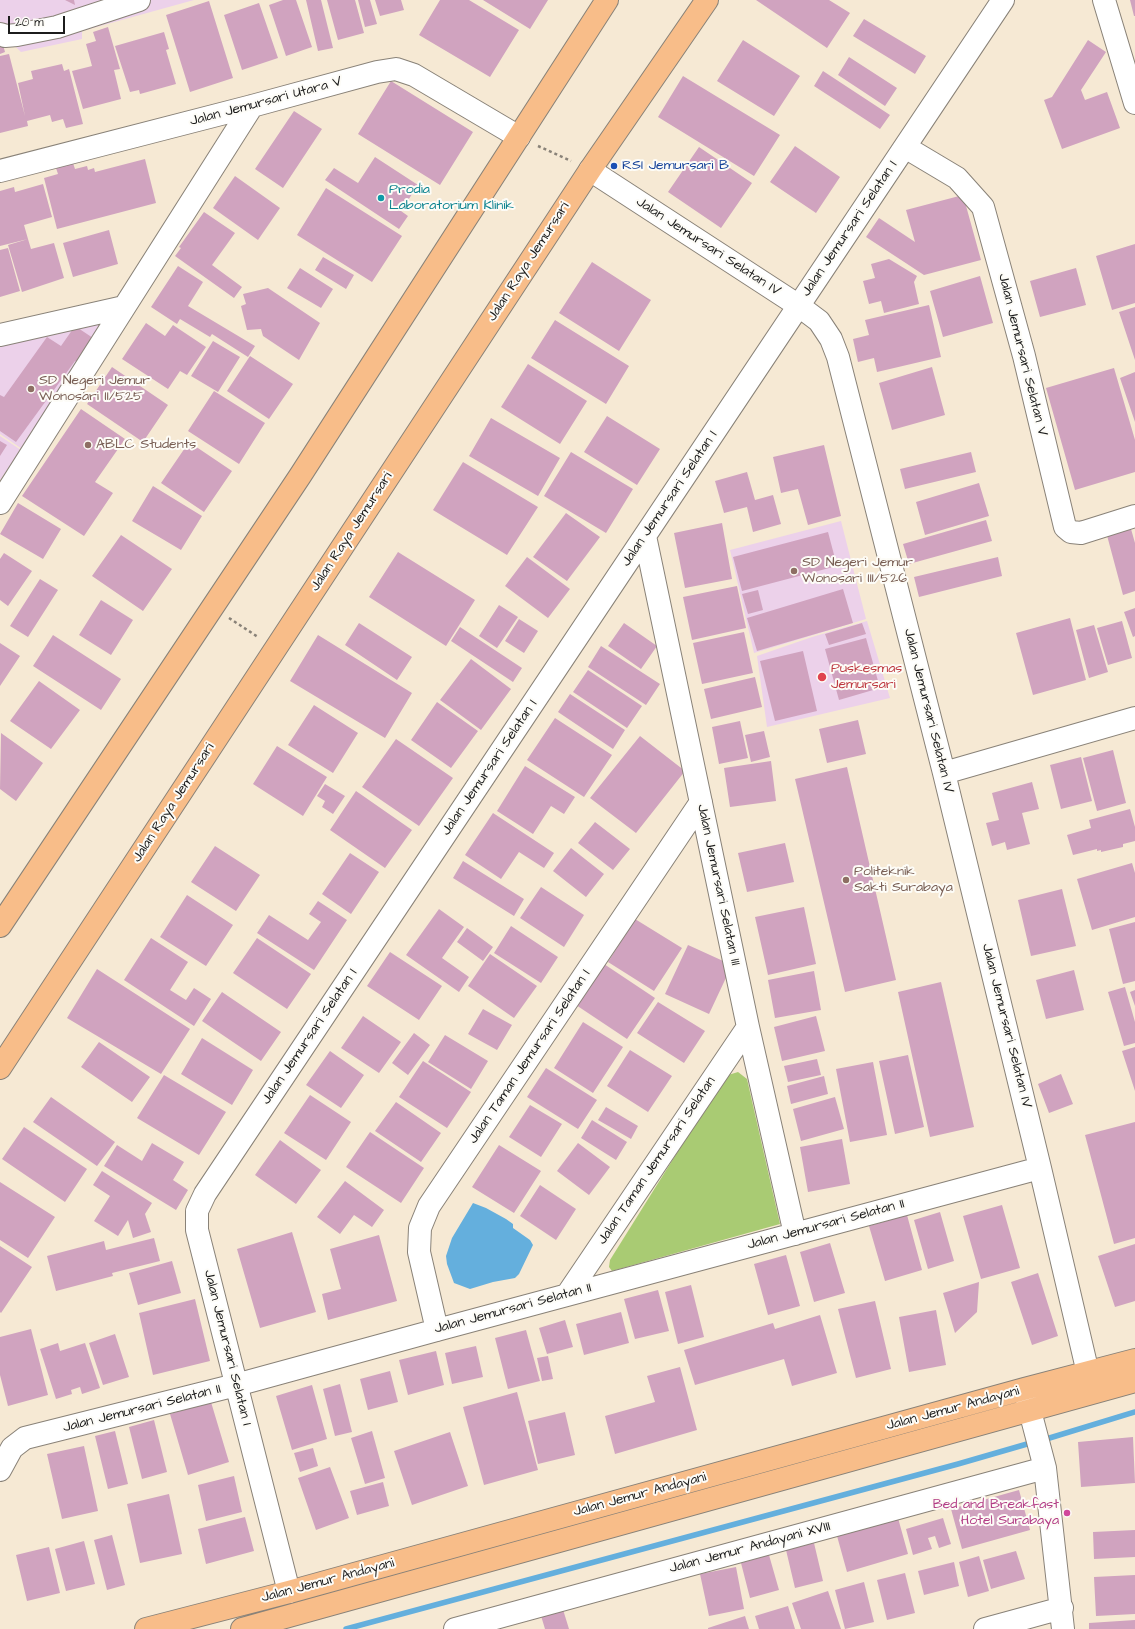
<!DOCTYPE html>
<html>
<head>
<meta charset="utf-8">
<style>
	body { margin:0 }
	#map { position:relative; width:1135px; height:1629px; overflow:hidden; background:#f6e9d4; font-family:"Architects Daughter",sans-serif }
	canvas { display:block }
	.scale { position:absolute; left:8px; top:16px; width:57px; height:18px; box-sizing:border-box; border:2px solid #1c1c1c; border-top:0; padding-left:5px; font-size:12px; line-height:14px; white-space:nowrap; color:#1c1c1c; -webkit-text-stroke:3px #fdfcf7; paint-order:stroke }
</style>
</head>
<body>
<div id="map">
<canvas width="1135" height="1629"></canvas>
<div class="scale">20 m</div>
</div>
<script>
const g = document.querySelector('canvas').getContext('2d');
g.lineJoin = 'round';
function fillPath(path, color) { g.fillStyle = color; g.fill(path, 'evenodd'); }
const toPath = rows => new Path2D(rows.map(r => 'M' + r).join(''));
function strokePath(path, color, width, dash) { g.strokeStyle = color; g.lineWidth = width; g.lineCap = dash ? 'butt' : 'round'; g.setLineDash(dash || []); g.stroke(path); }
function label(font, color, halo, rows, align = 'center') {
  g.font = font + ' "Architects Daughter",sans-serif'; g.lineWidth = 4; g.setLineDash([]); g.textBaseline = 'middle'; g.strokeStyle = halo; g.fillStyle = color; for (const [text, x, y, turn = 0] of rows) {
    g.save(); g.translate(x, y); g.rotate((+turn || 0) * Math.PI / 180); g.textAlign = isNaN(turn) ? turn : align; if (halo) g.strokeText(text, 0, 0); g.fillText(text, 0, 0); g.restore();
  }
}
const built = toPath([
	[0,0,194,0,82,31,82,39,21,52,0,32],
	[93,319,105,327,22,449,0,434,0,344],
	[0,436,21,450,0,480],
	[841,521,866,619,754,653,730,550],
	[867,621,890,698,767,727,757,656,812,637]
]);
const green = toPath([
	[738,1072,747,1079,780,1224,612,1271,609,1267,610,1260,725,1076]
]);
const water = toPath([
	[473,1203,486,1208,506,1219,513,1224,513,1228,530,1240,533,1245,519,1274,515,1278,493,1282,470,1289,454,1283,447,1264,446,1256,452,1238]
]);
const stream = toPath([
	[1043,1440,1135,1412],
	[346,1629,958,1464,1034,1442]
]);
const building = toPath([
	[65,0,74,0,75,5],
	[283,0,296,0,312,47,286,56,269,5],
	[306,0,321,0,333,48,318,51],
	[327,0,355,0,364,33,338,40],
	[358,0,370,0,377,24,365,27],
	[375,0,401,0,404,10,380,16],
	[440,0,469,0,519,30,490,77,419,35],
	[483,0,548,0,530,29],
	[756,0,829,0,850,13,827,48],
	[1130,0,1135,0,1135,16,1134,16],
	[209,1,233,78,190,92,166,15],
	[259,3,278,58,242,70,224,15],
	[864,19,926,56,915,74,853,36],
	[108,27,120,69,114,70,121,99,83,109,72,71,92,66,86,44,96,41,93,32],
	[164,32,169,49,166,50,176,84,140,94,139,90,130,92,115,46],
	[743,40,800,76,774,116,717,81],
	[1088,40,1106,52,1081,90,1085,100,1107,92,1120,128,1062,149,1044,100,1052,97],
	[2,41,5,52,0,54,0,42],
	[9,54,25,116,18,83,33,79,31,71,62,64,64,71,69,69,83,124,66,128,63,119,52,122,50,115,27,121,28,126,0,133,0,56],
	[849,57,897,88,885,106,838,75],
	[823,71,890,115,880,129,814,86],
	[683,76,780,135,754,176,658,117],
	[391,81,473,132,440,185,358,134],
	[294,111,322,129,283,188,255,169],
	[795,146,840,177,816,213,770,182],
	[699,147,752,183,721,228,668,192],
	[375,157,418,185,401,211,408,216,399,229,325,180,334,168,358,183],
	[145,159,156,203,57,229,44,178,58,174,56,168,73,163,75,169,87,166,88,170,94,168,95,172],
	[235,176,280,208,258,240,213,208],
	[43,184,52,217,24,225,28,239,0,246,0,191,14,187,15,192],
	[326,188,402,236,372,282,297,235],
	[963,195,981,260,924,275,866,237,879,218,915,242,906,210],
	[204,212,235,233,212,265,242,287,234,298,175,256,181,248,179,247],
	[109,230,118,264,73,277,63,243],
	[28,239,31,249,54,243,64,278,22,292,8,245],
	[1135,244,1135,303,1112,310,1096,256],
	[8,248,20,291,0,297,0,250],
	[323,257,354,275,346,289,315,270],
	[889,259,917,276,914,282,919,304,884,313,881,301,869,304,863,281,875,278,871,264],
	[592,262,651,300,619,351,559,313],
	[178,266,203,282,188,306,255,346,248,357,212,334,210,337,180,319,177,324,151,307],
	[300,268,333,289,321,308,287,288],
	[1076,268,1086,305,1040,317,1030,281],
	[980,276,993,323,943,337,930,291],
	[268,288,320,323,299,360,263,336,261,329,247,330,241,306,246,304,243,294],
	[929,305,941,357,877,372,874,358,858,362,853,339,869,335,865,320],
	[1135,307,1135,360,1119,312],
	[555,320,629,366,606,404,531,358],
	[146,323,165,336,173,325,206,347,187,375,180,371,168,389,122,359],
	[75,326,93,338,77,362,75,361,16,442,0,431,0,395,4,397,47,337,61,346],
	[213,341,240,357,218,392,191,376],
	[250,356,293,384,269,419,227,391],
	[528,364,587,401,560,444,501,407],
	[112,367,168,405,143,442,87,404],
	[932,367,945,415,892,430,879,383],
	[1114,368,1135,440,1135,472,1075,490,1046,388],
	[1135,372,1135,422,1120,378],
	[214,391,265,423,239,464,188,431],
	[81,409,125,439,95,482,113,493,84,536,22,496],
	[607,416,660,449,637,485,584,452],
	[491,418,560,458,538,496,469,456],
	[0,441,7,445,0,456],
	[189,442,232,471,204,512,161,483],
	[824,445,841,516,808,525,798,489,781,493,773,457],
	[571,452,633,489,606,533,544,496],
	[971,452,976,472,905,489,900,469],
	[463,462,538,507,507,555,433,510],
	[747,472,755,500,773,495,781,524,753,532,747,507,724,513,715,481],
	[979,483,989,516,925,535,916,502],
	[153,486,202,516,181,550,132,521],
	[18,503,61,529,43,559,0,534],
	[566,513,600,537,567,581,533,557],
	[986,520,992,541,909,564,903,544],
	[1129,522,1135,543,1135,591,1123,595,1105,528],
	[722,523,732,579,685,588,674,533],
	[828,532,837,566,742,591,733,557],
	[121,535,172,569,143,611,92,576],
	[398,552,475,600,446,646,369,597],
	[4,553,32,571,8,606,0,600,0,559],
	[527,557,570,589,548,618,505,586],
	[998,557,1002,576,919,597,914,577],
	[40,579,58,590,28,637,10,626],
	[737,586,746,628,692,640,683,597],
	[843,589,853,623,757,651,747,618],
	[758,590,763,610,748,614,742,594],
	[101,600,133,620,111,655,79,635],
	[499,605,518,617,497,648,479,636],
	[1135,608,1135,636,1133,637,1124,612],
	[1070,618,1086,680,1033,695,1016,633],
	[519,619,538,631,524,653,505,641],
	[1122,621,1132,658,1108,665,1097,628],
	[359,623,412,657,397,680,345,645],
	[624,623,657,646,641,669,608,646],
	[862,623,866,634,829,645,825,634],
	[1094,625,1108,672,1089,678,1076,630],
	[460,627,522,668,513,682,451,641],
	[744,632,753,673,702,684,693,643],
	[53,635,121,679,101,710,33,666],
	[318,635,412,693,385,738,290,681],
	[866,638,880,688,839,700,825,649],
	[0,643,20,656,0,686],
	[601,646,660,684,646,705,588,667],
	[803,651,817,711,775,721,760,661],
	[471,659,511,689,481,730,440,700],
	[588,670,642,706,627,728,573,692],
	[755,677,762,707,711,719,704,689],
	[39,681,80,710,51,749,10,721],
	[570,694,625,730,613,749,558,712],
	[437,702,478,731,451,768,411,740],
	[314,705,358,733,333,773,288,745],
	[555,718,612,755,584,797,527,760],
	[858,720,866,754,827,763,819,729],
	[740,721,748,758,719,764,712,727],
	[764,731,770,757,751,762,745,735],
	[1,733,43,763,16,801,0,789],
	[640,736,685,771,636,833,590,798],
	[396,739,453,778,419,826,362,787],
	[277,746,327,777,303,816,253,784],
	[1113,750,1126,803,1097,811,1083,758],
	[1081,757,1092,801,1061,809,1050,765],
	[771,761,776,801,730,807,724,768],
	[525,766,575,797,564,814,551,806,533,834,497,811],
	[847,767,896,980,845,992,795,779],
	[1032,782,1039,809,1022,813,1030,844,1007,850,1005,842,992,846,986,823,999,820,992,793],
	[325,784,345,796,333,814,322,807,325,801,317,796],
	[356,791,412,830,385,868,330,830],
	[1130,809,1135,827,1135,841,1123,844,1123,847,1101,852,1101,850,1097,851,1097,849,1073,855,1067,835,1091,828,1089,820],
	[493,813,554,853,544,868,519,852,501,879,465,855],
	[595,822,630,849,613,870,578,843],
	[785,843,794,882,747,892,738,853],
	[215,846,260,875,236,911,191,882],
	[571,848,604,874,586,897,553,871],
	[350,853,379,872,351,914,322,894],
	[463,861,524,899,514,916,453,878],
	[1132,863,1135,873,1135,917,1092,930,1077,879],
	[541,887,584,915,564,947,520,918],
	[1062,889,1076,946,1031,956,1018,900],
	[187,895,233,925,206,966,160,937],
	[318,901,347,920,314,970,257,933,269,915,308,940,321,922,309,914],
	[804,907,816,964,768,975,755,917],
	[439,909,464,927,442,958,469,977,459,992,406,955],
	[635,919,682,948,654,991,608,962],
	[1135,922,1135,981,1123,984,1109,929],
	[511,926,558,957,541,983,494,953],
	[467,928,493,947,483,961,457,942],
	[151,938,188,962,170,990,186,1000,194,988,211,999,194,1026,124,980],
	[257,938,311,974,287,1009,233,973],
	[688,945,732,965,709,1014,665,994],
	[390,952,442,986,419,1020,367,986],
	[490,954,537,986,514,1018,468,986],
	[601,962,655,998,627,1039,573,1003],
	[97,969,190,1029,161,1074,67,1018],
	[1074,970,1084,1010,1046,1019,1036,980],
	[814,971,821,1010,775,1018,768,980],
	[941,982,974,1127,930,1137,898,992],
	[1125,987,1135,1022,1135,1043,1124,1046,1108,992],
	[1135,990,1135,1006,1130,992],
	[222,992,281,1032,261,1061,202,1021],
	[658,1002,705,1031,684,1063,637,1033],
	[483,1009,512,1025,497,1050,468,1034],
	[363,1016,401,1042,379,1073,341,1048],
	[816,1016,825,1051,782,1061,774,1027],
	[583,1022,623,1047,593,1093,554,1068],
	[414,1033,430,1045,408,1075,392,1063],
	[445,1035,488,1061,471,1089,428,1062],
	[202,1038,253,1070,232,1105,181,1074],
	[99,1042,150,1077,132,1102,81,1067],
	[1135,1047,1135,1091,1122,1051],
	[630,1050,672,1076,648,1112,607,1086],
	[330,1051,364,1075,341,1108,306,1085],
	[908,1055,924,1127,895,1134,879,1061],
	[817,1059,821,1075,788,1082,784,1066],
	[423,1061,471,1092,447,1128,399,1097],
	[873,1062,887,1135,850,1142,836,1069],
	[546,1068,597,1100,578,1129,527,1097],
	[1061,1074,1073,1104,1049,1113,1038,1084],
	[164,1075,226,1112,199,1155,137,1118],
	[824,1076,828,1094,791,1104,787,1086],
	[310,1095,351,1122,326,1160,284,1133],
	[51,1097,115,1142,97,1166,33,1122],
	[835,1097,844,1129,801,1141,793,1109],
	[396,1102,441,1133,421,1162,375,1131],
	[530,1105,562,1124,541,1157,509,1137],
	[606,1107,638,1126,631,1139,598,1120],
	[592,1120,627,1142,616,1160,581,1138],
	[1135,1122,1135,1238,1114,1244,1085,1135],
	[24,1127,87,1169,65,1202,2,1159],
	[370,1132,424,1168,401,1203,346,1167],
	[842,1139,850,1184,808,1192,800,1147],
	[280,1140,321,1170,296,1204,255,1175],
	[152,1143,184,1162,173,1180,188,1190,176,1210,104,1166,117,1145,142,1161],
	[578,1143,610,1167,589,1195,557,1171],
	[499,1145,541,1171,514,1213,472,1187],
	[102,1171,152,1203,145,1214,151,1232,133,1238,128,1220,118,1236,94,1221,110,1196,93,1185],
	[345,1181,384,1210,372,1227,354,1215,340,1234,317,1217],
	[0,1182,55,1217,28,1258,0,1240],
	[540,1185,576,1209,556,1240,520,1216],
	[1002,1205,1020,1268,981,1279,963,1216],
	[940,1212,954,1261,928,1269,914,1220],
	[907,1215,922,1270,885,1281,869,1226],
	[292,1232,316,1312,260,1328,237,1249],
	[379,1235,397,1301,328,1320,322,1294,341,1289,330,1249],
	[154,1238,160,1261,112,1273,113,1276,56,1291,47,1256,104,1241,106,1250],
	[830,1243,845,1293,814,1302,800,1252],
	[1135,1244,1135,1301,1115,1307,1098,1256],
	[0,1246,32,1267,1,1313,0,1312],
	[786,1255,800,1306,768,1315,754,1264],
	[172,1261,181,1293,138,1305,129,1273],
	[1038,1273,1058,1336,1032,1345,1011,1282],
	[979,1282,977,1312,955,1333,943,1293],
	[691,1285,704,1337,678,1344,665,1292],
	[658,1290,669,1331,635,1339,624,1299],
	[195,1299,210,1361,153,1375,139,1313],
	[875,1301,891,1369,856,1378,838,1309],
	[936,1310,946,1365,909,1372,899,1317],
	[621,1312,629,1343,584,1355,576,1324],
	[820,1315,837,1373,792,1386,784,1359,695,1385,684,1350,773,1323,775,1329],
	[565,1320,573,1347,547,1354,539,1328],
	[31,1329,48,1395,8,1406,0,1375,0,1337],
	[526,1330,540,1381,508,1389,495,1338],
	[115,1334,129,1377,103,1385,89,1343],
	[58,1343,60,1351,85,1343,100,1388,82,1394,80,1387,71,1390,72,1394,56,1399,40,1349],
	[476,1346,483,1377,452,1384,445,1353],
	[436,1351,444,1385,408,1395,399,1360],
	[548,1356,553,1379,542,1381,537,1358],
	[680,1367,697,1430,615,1454,605,1416,655,1402,647,1376],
	[390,1371,398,1402,368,1410,360,1379],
	[340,1384,352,1432,335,1436,323,1389],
	[312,1385,327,1439,292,1450,276,1396],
	[517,1392,538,1470,484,1485,463,1407],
	[211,1402,229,1462,188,1475,170,1414],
	[565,1412,575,1455,538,1464,528,1421],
	[154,1420,167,1472,142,1479,129,1427],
	[115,1431,128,1484,108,1489,95,1436],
	[372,1431,385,1478,365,1484,351,1438],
	[450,1432,468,1486,412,1505,394,1451],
	[1133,1437,1135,1483,1081,1487,1078,1442],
	[84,1446,98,1511,62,1519,47,1454],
	[313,1448,318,1466,300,1472,294,1453],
	[330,1467,349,1518,316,1530,298,1478],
	[234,1476,242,1512,206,1521,198,1485],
	[383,1482,389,1506,357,1515,350,1491],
	[1019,1490,1030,1530,962,1549,951,1509],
	[169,1494,182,1554,140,1563,127,1504],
	[245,1517,254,1551,206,1564,198,1529],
	[898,1518,908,1554,847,1572,837,1536],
	[943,1518,951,1544,939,1548,935,1536,928,1538,932,1549,913,1555,906,1529],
	[1135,1530,1135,1557,1094,1559,1093,1532],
	[112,1535,125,1585,107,1590,94,1540],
	[84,1541,95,1584,66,1591,55,1549],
	[814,1543,823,1581,795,1588,786,1550],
	[49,1547,60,1593,27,1601,16,1555],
	[1016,1551,1025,1579,991,1589,983,1560],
	[769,1555,779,1590,750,1598,741,1563],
	[979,1556,989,1591,968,1597,959,1562],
	[954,1562,959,1586,924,1595,918,1571],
	[736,1567,744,1609,709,1616,700,1574],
	[905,1573,915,1613,887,1620,877,1580],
	[1135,1575,1135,1614,1096,1616,1094,1577],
	[864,1582,874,1622,845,1629,835,1590],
	[828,1591,841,1629,801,1629,792,1603],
	[561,1603,569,1629,545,1629,539,1609],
	[788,1606,795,1629,759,1629,755,1616],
	[745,1616,749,1629,708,1629,708,1628],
	[1135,1620,1135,1629,1089,1629,1089,1623]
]);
const path = toPath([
	[538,146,571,161],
	[229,618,258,637]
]);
const minor = toPath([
	[1104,0,1135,103],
	[0,34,5,36,17,35,57,27,139,0],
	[905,147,957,178,983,207,1024,356,1065,527,1071,532,1081,533,1135,516],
	[590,170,799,306,819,321,831,339,838,357,944,773,1040,1168,1088,1373],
	[0,171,252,106,377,72,396,69,414,75,519,137],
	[0,335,124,307],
	[0,503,252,106],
	[645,536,748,1027,795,1234],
	[944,773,1135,718],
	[567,1295,748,1027],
	[437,1330,419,1252,420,1228,429,1206,701,802],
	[1025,1392,1045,1468,1063,1629],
	[0,1470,12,1448,25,1438,236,1385,437,1330,1040,1168],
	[289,1592,197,1230,197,1211,205,1194,1003,0],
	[455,1629,1045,1468],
	[985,1629,1062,1608]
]);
const major = toPath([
	[0,926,300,476,607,0],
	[0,1068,590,170,707,0],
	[146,1629,289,1592,1024,1389,1135,1360],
	[242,1629,1135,1381]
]);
const markers = [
	[614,166,4,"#1a4fb4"],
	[381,198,4,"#0f9aa8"],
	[31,389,4,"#8d6e63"],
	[88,445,4,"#8d6e63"],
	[794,571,4,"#8d6e63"],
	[822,677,5,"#e0444e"],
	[846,880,4,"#8d6e63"],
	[1067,1513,4,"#d1479c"]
];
const streetNames = [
	["Jalan Jemursari Utara V",266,102,-15],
	["Jalan Jemursari Selatan I",850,229,-56],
	["Jalan Jemursari Selatan IV",708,247,33],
	["Jalan Raya Jemursari",529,262,-57],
	["Jalan Jemursari Selatan V",1022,355,76],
	["Jalan Jemursari Selatan I",670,499,-56],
	["Jalan Raya Jemursari",352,532,-57],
	["Jalan Jemursari Selatan IV",928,711,76],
	["Jalan Jemursari Selatan I",490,768,-56],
	["Jalan Raya Jemursari",174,803,-57],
	["Jalan Jemursari Selatan III",718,885,78],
	["Jalan Jemursari Selatan IV",1006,1026,76],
	["Jalan Jemursari Selatan I",310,1037,-56],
	["Jalan Taman Jemursari Selatan I",530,1057,-56],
	["Jalan Taman Jemursari Selatan",657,1161,-56],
	["Jalan Jemursari Selatan II",826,1225,-15],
	["Jalan Jemursari Selatan II",513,1309,-15],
	["Jalan Jemursari Selatan I",227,1348,76],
	["Jalan Jemursari Selatan II",142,1409,-14],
	["Jalan Jemur Andayani",953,1409,-15],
	["Jalan Jemur Andayani",640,1495,-15],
	["Jalan Jemur Andayani XVIII",750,1548,-15],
	["Jalan Jemur Andayani",328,1581,-15]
];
const transitNames = [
	["RSI Jemursari B",622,166]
];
const cultureNames = [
	["Prodia",389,190],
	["Laboratorium Klinik",389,206]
];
const educationNames = [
	["SD Negeri Jemur",39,381],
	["Wonosari II/525",39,397],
	["ABLC Students",96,445],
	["SD Negeri Jemur",802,563],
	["Wonosari III/526",802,579],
	["Politeknik",854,872],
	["Sakti Surabaya",854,888]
];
const healthNames = [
	["Puskesmas",831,669],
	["Jemursari",831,685]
];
const hotelNames = [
	["Bed and Breakfast",1059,1505],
	["Hotel Surabaya",1059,1521]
];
fillPath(built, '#ecd1ea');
fillPath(green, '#a9cb73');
fillPath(water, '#64afdd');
strokePath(stream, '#64afdd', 5.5);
fillPath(building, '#d0a3bf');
strokePath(minor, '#898278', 24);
strokePath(major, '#898278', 24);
strokePath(path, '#898278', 2.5, [3, 3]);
strokePath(minor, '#fff', 22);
strokePath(major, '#f8bd89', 22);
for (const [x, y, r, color] of markers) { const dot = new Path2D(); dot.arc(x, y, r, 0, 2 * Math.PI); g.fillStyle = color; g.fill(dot); strokePath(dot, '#fdfcf7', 1.5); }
label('14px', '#1c1c1c', '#fdfcf7', streetNames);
label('14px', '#164399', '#fdfcf7', transitNames, 'left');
label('14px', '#0d838f', '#fdfcf7', cultureNames, 'left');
label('14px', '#785e54', '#fdfcf7', educationNames, 'left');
label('14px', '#be3a42', '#fdfcf7', healthNames, 'left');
label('14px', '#b23c85', '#fdfcf7', hotelNames, 'right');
</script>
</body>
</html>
